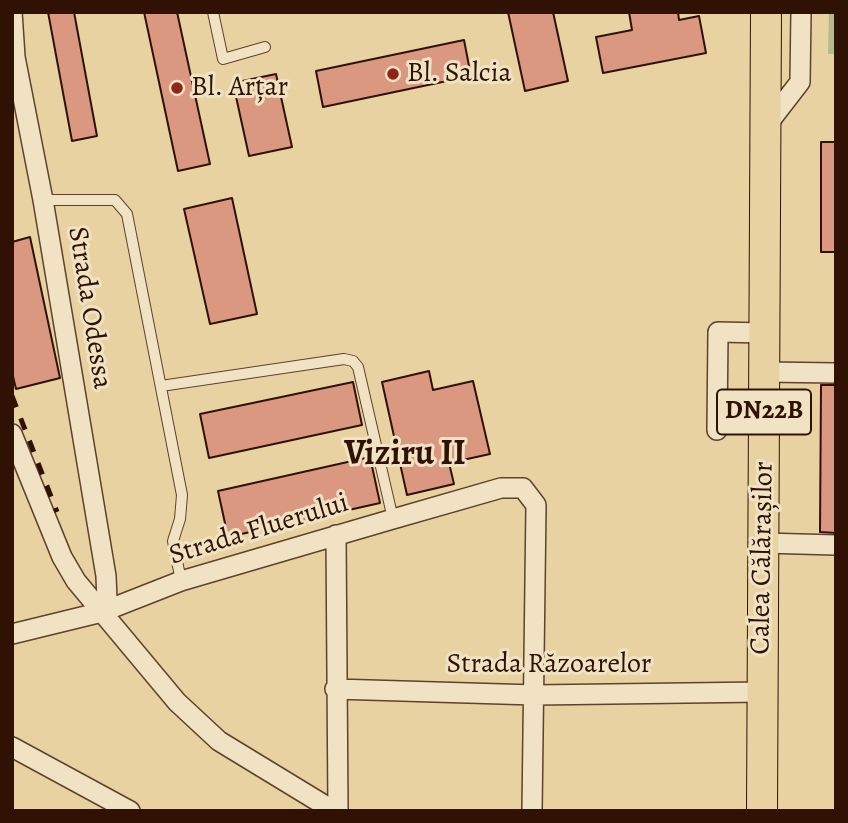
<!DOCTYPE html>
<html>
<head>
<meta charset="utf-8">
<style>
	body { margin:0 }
	#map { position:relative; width:848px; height:823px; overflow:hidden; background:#e8d2a2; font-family:Alegreya,serif }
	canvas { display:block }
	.frame { position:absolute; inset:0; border:14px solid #2f1204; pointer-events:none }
</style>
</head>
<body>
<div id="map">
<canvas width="848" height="823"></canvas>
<div class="frame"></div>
</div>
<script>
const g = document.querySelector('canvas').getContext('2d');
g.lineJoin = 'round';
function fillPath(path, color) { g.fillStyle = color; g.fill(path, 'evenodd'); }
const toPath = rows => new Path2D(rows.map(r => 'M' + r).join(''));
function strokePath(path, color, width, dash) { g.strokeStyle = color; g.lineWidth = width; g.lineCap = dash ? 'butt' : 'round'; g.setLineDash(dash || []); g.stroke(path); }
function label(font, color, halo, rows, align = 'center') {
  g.font = font + ' Alegreya,serif'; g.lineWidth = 6; g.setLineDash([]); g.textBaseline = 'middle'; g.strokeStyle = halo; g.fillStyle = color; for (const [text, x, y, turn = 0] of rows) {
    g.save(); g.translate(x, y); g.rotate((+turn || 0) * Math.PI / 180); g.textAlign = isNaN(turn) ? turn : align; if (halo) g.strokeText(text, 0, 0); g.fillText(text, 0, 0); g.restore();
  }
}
const green = toPath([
	[829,12,836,12,836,54,828,54]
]);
const building = toPath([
	[48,12,74,12,97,136,72,141,48,12],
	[144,12,177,12,210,164,178,171,144,12],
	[508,12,553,12,568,81,525,91,508,12],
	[629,12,678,12,679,20,699,16,706,53,603,73,596,37,632,30,629,12],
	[464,40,471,76,323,107,316,71,464,40],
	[276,74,292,147,249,156,233,83,276,74],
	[821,142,836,142,836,252,821,252,821,142],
	[232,198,257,314,210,324,184,209,232,198],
	[30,237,60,378,16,389,12,372,12,242,30,237],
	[429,371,433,390,473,381,490,454,449,463,454,484,407,495,382,382,429,371],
	[353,382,362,425,209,458,200,414,353,382],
	[821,385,836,385,836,533,820,532,821,385],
	[370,457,380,503,228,537,218,491,370,457]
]);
const lane = toPath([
	[213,12,223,59,265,47],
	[43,200,115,200,127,214,182,495,180,519,173,541,181,581],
	[161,386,344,359,353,361,358,367,393,519]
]);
const street = toPath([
	[12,12,15,57,43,200,106,576,107,601,102,612],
	[766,126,800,82,801,12],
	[765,372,836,373],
	[717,430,718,332,765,333],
	[12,434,62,557,76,581,177,702,219,741,334,811],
	[336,535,338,811],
	[763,543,836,545],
	[12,634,102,612,181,581,393,519,501,488,523,488,536,505,532,811],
	[335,689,535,695,762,692],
	[12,747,130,811]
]);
const primary = toPath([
	[762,811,766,12]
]);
const rail = toPath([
	[12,396,57,512]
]);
const markers = [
	[393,74,7,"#8f2418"],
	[177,88,7,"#8f2418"]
];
const shields = [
	[764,412,94]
];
const shieldNames = [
	["DN22B",764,412]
];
const poiNames = [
	["Bl. Salcia",407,74],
	["Bl. Arțar",191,88]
];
const streetNames = [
	["Strada Odessa",89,308,81],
	["Strada Fluerului",259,530,-17],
	["Calea Călărașilor",763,558,-89],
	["Strada Răzoarelor",549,665]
];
const districtNames = [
	["Viziru II",405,455]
];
fillPath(green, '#b0bd89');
fillPath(building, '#da9880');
strokePath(building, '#2f1204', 2);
strokePath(lane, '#5d422c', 12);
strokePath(street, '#5d422c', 22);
strokePath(primary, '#2f1204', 32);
strokePath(lane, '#f0e2c3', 10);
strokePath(street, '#f0e2c3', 19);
strokePath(primary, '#e8d2a2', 30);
strokePath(rail, '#2f1204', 5, [12, 12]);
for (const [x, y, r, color] of markers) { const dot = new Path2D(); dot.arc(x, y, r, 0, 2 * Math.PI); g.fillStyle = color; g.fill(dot); strokePath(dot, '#f0e2c3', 2.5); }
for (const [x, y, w] of shields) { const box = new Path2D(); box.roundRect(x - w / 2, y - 22.5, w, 45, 5); g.fillStyle = '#f0e2c3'; g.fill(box); strokePath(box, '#2f1204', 2); }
label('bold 26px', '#2f1204', null, shieldNames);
label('28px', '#2f1204', '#f0e2c3', poiNames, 'left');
label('28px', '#2f1204', '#f0e2c3', streetNames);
label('bold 35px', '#2f1204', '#f0e2c3', districtNames);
</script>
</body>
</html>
